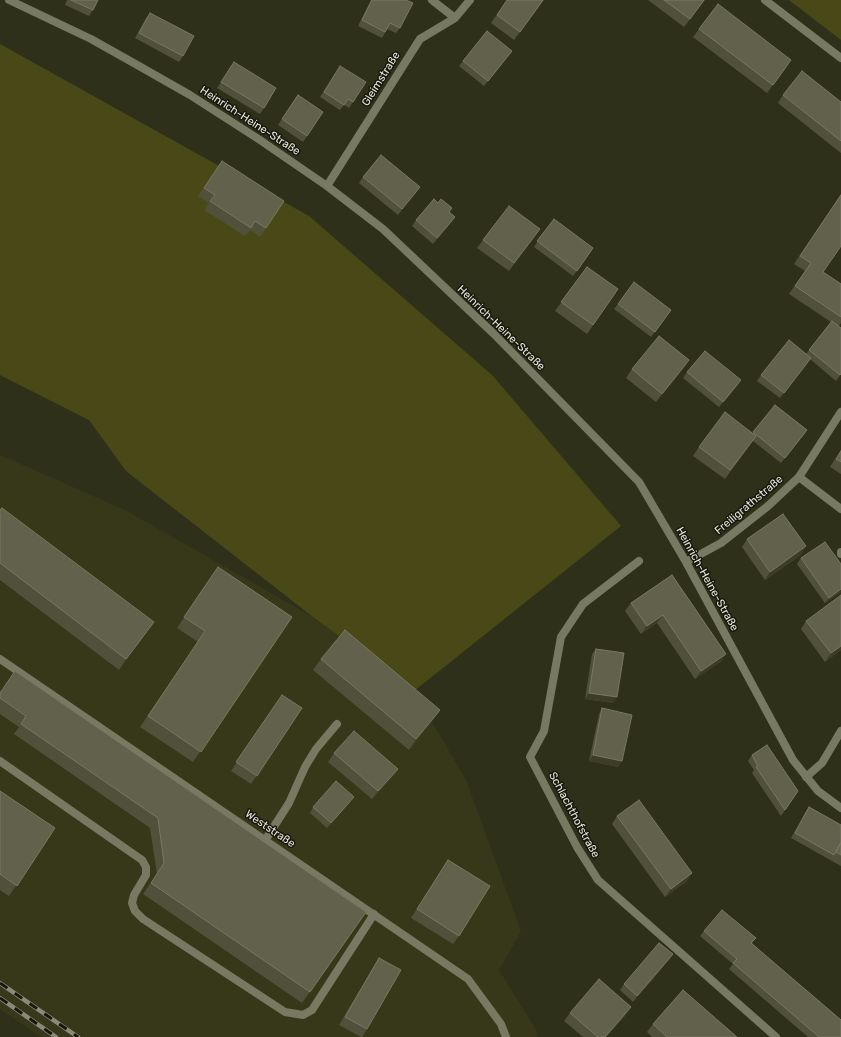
<!DOCTYPE html>
<html>
<head>
<meta charset="utf-8">
<style>
	body { margin:0 }
	canvas { display:block; background:#2f3019 }
</style>
</head>
<body>
<canvas width="841" height="1037"></canvas>
<script>
const g = document.querySelector('canvas').getContext('2d');
g.lineJoin = 'round';
function fillPath(path, color) { g.fillStyle = color; g.fill(path, 'evenodd'); }
const toPath = rows => new Path2D(rows.map(r => 'M' + r).join(''));
function strokePath(path, color, width, dash) { g.strokeStyle = color; g.lineWidth = width; g.lineCap = dash ? 'butt' : 'round'; g.setLineDash(dash || []); g.stroke(path); }
function label(font, color, halo, rows, align = 'center') {
  g.font = font + ' Rubik,sans-serif'; g.lineWidth = 3; g.setLineDash([]); g.textBaseline = 'middle'; g.strokeStyle = halo; g.fillStyle = color; for (const [text, x, y, turn = 0] of rows) {
    g.save(); g.translate(x, y); g.rotate((+turn || 0) * Math.PI / 180); g.textAlign = isNaN(turn) ? turn : align; if (halo) g.strokeText(text, 0, 0); g.fillText(text, 0, 0); g.restore();
  }
}
const built = toPath([
	[0,455,125,510,313,617,414,691,466,780,521,931,499,970,536,1030,537,1037,41,1037,0,1009]
]);
const green = toPath([
	[789,0,841,0,841,40],
	[0,44,309,216,492,375,621,526,414,691,313,617,126,471,89,420,0,375]
]);
const service = toPath([
	[799,477,841,509],
	[841,552,841,554],
	[0,761,142,860,146,867,146,875,134,895,132,903,135,911,143,919,285,1012,303,1015,312,1010,374,914],
	[266,839,289,803,305,767,316,749,337,724]
]);
const minor = toPath([
	[9,0,91,39,139,66,190,95,260,140,327,186,383,229,494,334,639,482,686,562,793,760,818,791,841,808],
	[432,0,455,18],
	[765,0,841,58],
	[327,186,420,39,455,18,470,0],
	[639,561,583,604,561,637,544,731,530,757,577,847,598,880,776,1037],
	[686,562,721,543,768,506,799,477,841,412],
	[0,659,468,979,501,1024,506,1037],
	[806,777,822,763,841,731]
]);
const rail = toPath([
	[0,983,78,1037],
	[0,998,56,1037]
]);
const wall = toPath([
	[67,0,98,0,93,10,89,16,65,5],
	[371,0,406,0,400,28,396,33,387,29,382,38,358,26],
	[507,0,544,0,514,40,491,23],
	[648,0,705,0,684,27],
	[150,13,183,56,179,62,135,38,146,18],
	[699,29,786,68,767,93,693,37],
	[508,56,484,86,459,66,463,61],
	[234,62,264,108,260,114,217,88],
	[340,66,353,102,349,108,344,105,340,110,320,97],
	[298,95,323,112,303,142,278,125],
	[783,95,841,102,841,153,778,103],
	[222,161,266,228,260,237,250,230,245,236,204,210,209,203,198,196],
	[363,177,420,187,398,215,359,183],
	[841,194,823,272,841,284,841,323,839,326,841,374,836,381,810,359,780,398,757,381,761,375,806,354,831,322,789,294,805,271,794,264],
	[449,212,455,217,451,223,433,244,412,226,416,220],
	[554,219,593,248,573,276,534,247],
	[534,237,509,271,477,248,483,240],
	[587,267,618,289,587,334,555,311],
	[618,304,671,310,651,337,614,309],
	[632,369,683,369,656,402,626,378],
	[687,372,737,386,719,407,683,378],
	[775,405,807,430,781,463,753,441,725,479,693,456,699,447,753,433],
	[841,450,841,474,830,467],
	[0,510,146,633,119,670,0,580],
	[747,539,801,555,765,580,742,547],
	[801,558,841,564,841,592,825,603,797,564],
	[218,567,292,617,193,762,140,727,198,642,177,628],
	[672,575,726,654,720,662,695,679,657,623,641,634,625,611,631,603],
	[806,621,841,650,825,662,801,629],
	[596,649,613,703,585,699,592,654],
	[321,659,440,710,433,720,409,750,313,670],
	[0,693,366,912,302,1003,143,894,157,874,150,828,14,734,19,727,0,714],
	[282,695,302,708,251,784,231,771],
	[602,708,618,767,589,761,599,714],
	[334,753,398,769,392,777,372,799,328,762],
	[752,755,798,791,781,816,752,773,754,770,748,761],
	[0,791,55,828,9,896,0,890],
	[350,802,327,828,310,813,313,807],
	[809,807,841,825,841,866,791,838,805,813],
	[617,816,687,881,665,897,612,824],
	[448,860,459,936,453,944,411,918],
	[704,931,756,938,752,943,841,1037,808,1037,729,969,733,964,700,936],
	[673,954,669,960,633,1002,620,990,624,984],
	[379,958,367,1029,362,1037,361,1037,339,1025,374,966],
	[570,1013,625,1016,606,1037,583,1037,564,1021],
	[653,1024,737,1037,652,1037,647,1032]
]);
const shadedWall = toPath([
	[791,60,786,68,767,93,773,85],
	[420,187,416,193,398,215,402,209],
	[455,217,451,223,433,244,437,238],
	[689,360,683,369,656,402,662,394],
	[741,380,737,386,719,407,723,402],
	[807,430,803,436,781,463,785,458],
	[806,546,801,555,765,580,770,572],
	[841,589,841,592,825,603,829,598],
	[663,615,657,623,641,634,647,626],
	[154,622,146,633,119,670,126,659],
	[841,646,841,650,825,662,831,653],
	[726,654,720,662,695,679,701,671],
	[589,693,617,697,613,703,585,699],
	[440,710,433,720,409,750,416,739],
	[593,755,622,761,618,767,589,761],
	[398,769,392,777,372,799,378,791],
	[354,797,350,802,327,828,331,823],
	[692,873,687,881,665,897,671,889],
	[673,954,669,960,633,1002,637,996],
	[631,1007,625,1016,606,1037,605,1037]
]);
const building = toPath([
	[71,0,98,0,93,10,71,0],
	[372,0,406,0,413,3,400,28,390,23,385,32,362,20,372,0],
	[507,0,543,0,520,32,497,15,507,0],
	[664,0,704,0,690,19,664,0],
	[718,4,791,60,773,85,699,29,718,4],
	[150,13,194,36,183,56,139,33,150,13],
	[487,31,512,51,488,81,463,61,487,31],
	[234,62,276,88,264,108,221,82,234,62],
	[340,66,366,82,353,102,348,99,344,105,324,92,340,66],
	[802,71,841,102,841,141,783,95,802,71],
	[298,95,323,112,307,136,282,119,298,95],
	[381,155,420,187,402,209,363,177,381,155],
	[222,161,284,201,266,228,255,221,251,228,210,201,215,195,204,188,222,161],
	[841,195,841,246,823,272,841,284,841,317,795,286,811,263,800,256,841,195],
	[434,199,438,203,441,199,452,208,449,212,455,217,437,238,416,220,434,199],
	[509,206,540,229,514,263,483,240,509,206],
	[554,219,593,248,577,271,537,241,554,219],
	[587,267,618,289,593,325,561,302,587,267],
	[634,282,671,310,655,332,618,304,634,282],
	[832,321,841,328,841,374,840,375,809,350,832,321],
	[659,336,689,360,662,394,632,369,659,336],
	[789,340,811,358,784,393,761,375,789,340],
	[705,351,741,380,723,402,687,372,705,351],
	[775,405,807,430,785,458,753,432,775,405],
	[725,412,756,436,730,470,699,447,725,412],
	[841,451,841,462,836,459,841,451],
	[2,508,154,622,126,659,0,563,0,510,2,508],
	[783,514,806,546,770,572,747,539,783,514],
	[825,542,841,564,841,589,829,598,801,558,825,542],
	[218,567,292,617,201,752,148,716,205,631,184,617,218,567],
	[672,575,726,654,701,671,663,615,647,626,631,603,672,575],
	[841,595,841,646,831,653,806,621,841,595],
	[345,630,440,710,416,739,321,659,345,630],
	[596,649,624,653,617,697,589,693,596,649],
	[15,671,366,912,310,992,151,883,164,863,158,818,21,724,26,716,0,698,0,693,15,671],
	[282,695,302,708,257,776,236,762,282,695],
	[602,708,632,715,622,761,593,755,602,708],
	[354,731,398,769,378,791,334,753,354,731],
	[767,745,798,791,785,810,756,767,758,766,752,755,767,745],
	[336,781,354,797,331,823,313,807,336,781],
	[0,791,55,828,17,886,0,874,0,791],
	[639,800,692,873,671,889,617,816,639,800],
	[809,807,841,825,841,842,834,855,795,833,809,807],
	[841,843,841,855,836,852,841,843],
	[448,860,490,886,459,936,417,909,448,860],
	[722,910,756,938,751,943,841,1020,841,1037,819,1037,733,963,737,959,704,931,722,910],
	[659,943,673,954,637,996,624,984,659,943],
	[379,958,401,970,367,1029,345,1017,379,958],
	[599,979,631,1007,605,1037,598,1037,570,1013,599,979],
	[683,990,737,1037,667,1037,653,1024,683,990]
]);
const streetNames = [
	["Gleimstraße",381,79,-58],
	["Heinrich-Heine-Straße",250,121,33],
	["Heinrich-Heine-Straße",501,328,44],
	["Freiligrathstraße",749,505,-40],
	["Heinrich-Heine-Straße",707,579,61],
	["Schlachthofstraße",574,815,62],
	["Weststraße",270,829,34]
];
fillPath(built, '#373719');
fillPath(green, '#494918');
strokePath(service, '#787962', 8);
strokePath(minor, '#787962', 8);
strokePath(rail, '#898a78', 4.5);
strokePath(rail, '#17170d', 3, [9]);
fillPath(wall, '#51513b');
fillPath(shadedWall, '#3d3d26');
fillPath(building, '#62624c');
strokePath(building, '#777763', 1);
label('11px', '#e8e9db', '#17170d', streetNames);
</script>
</body>
</html>
